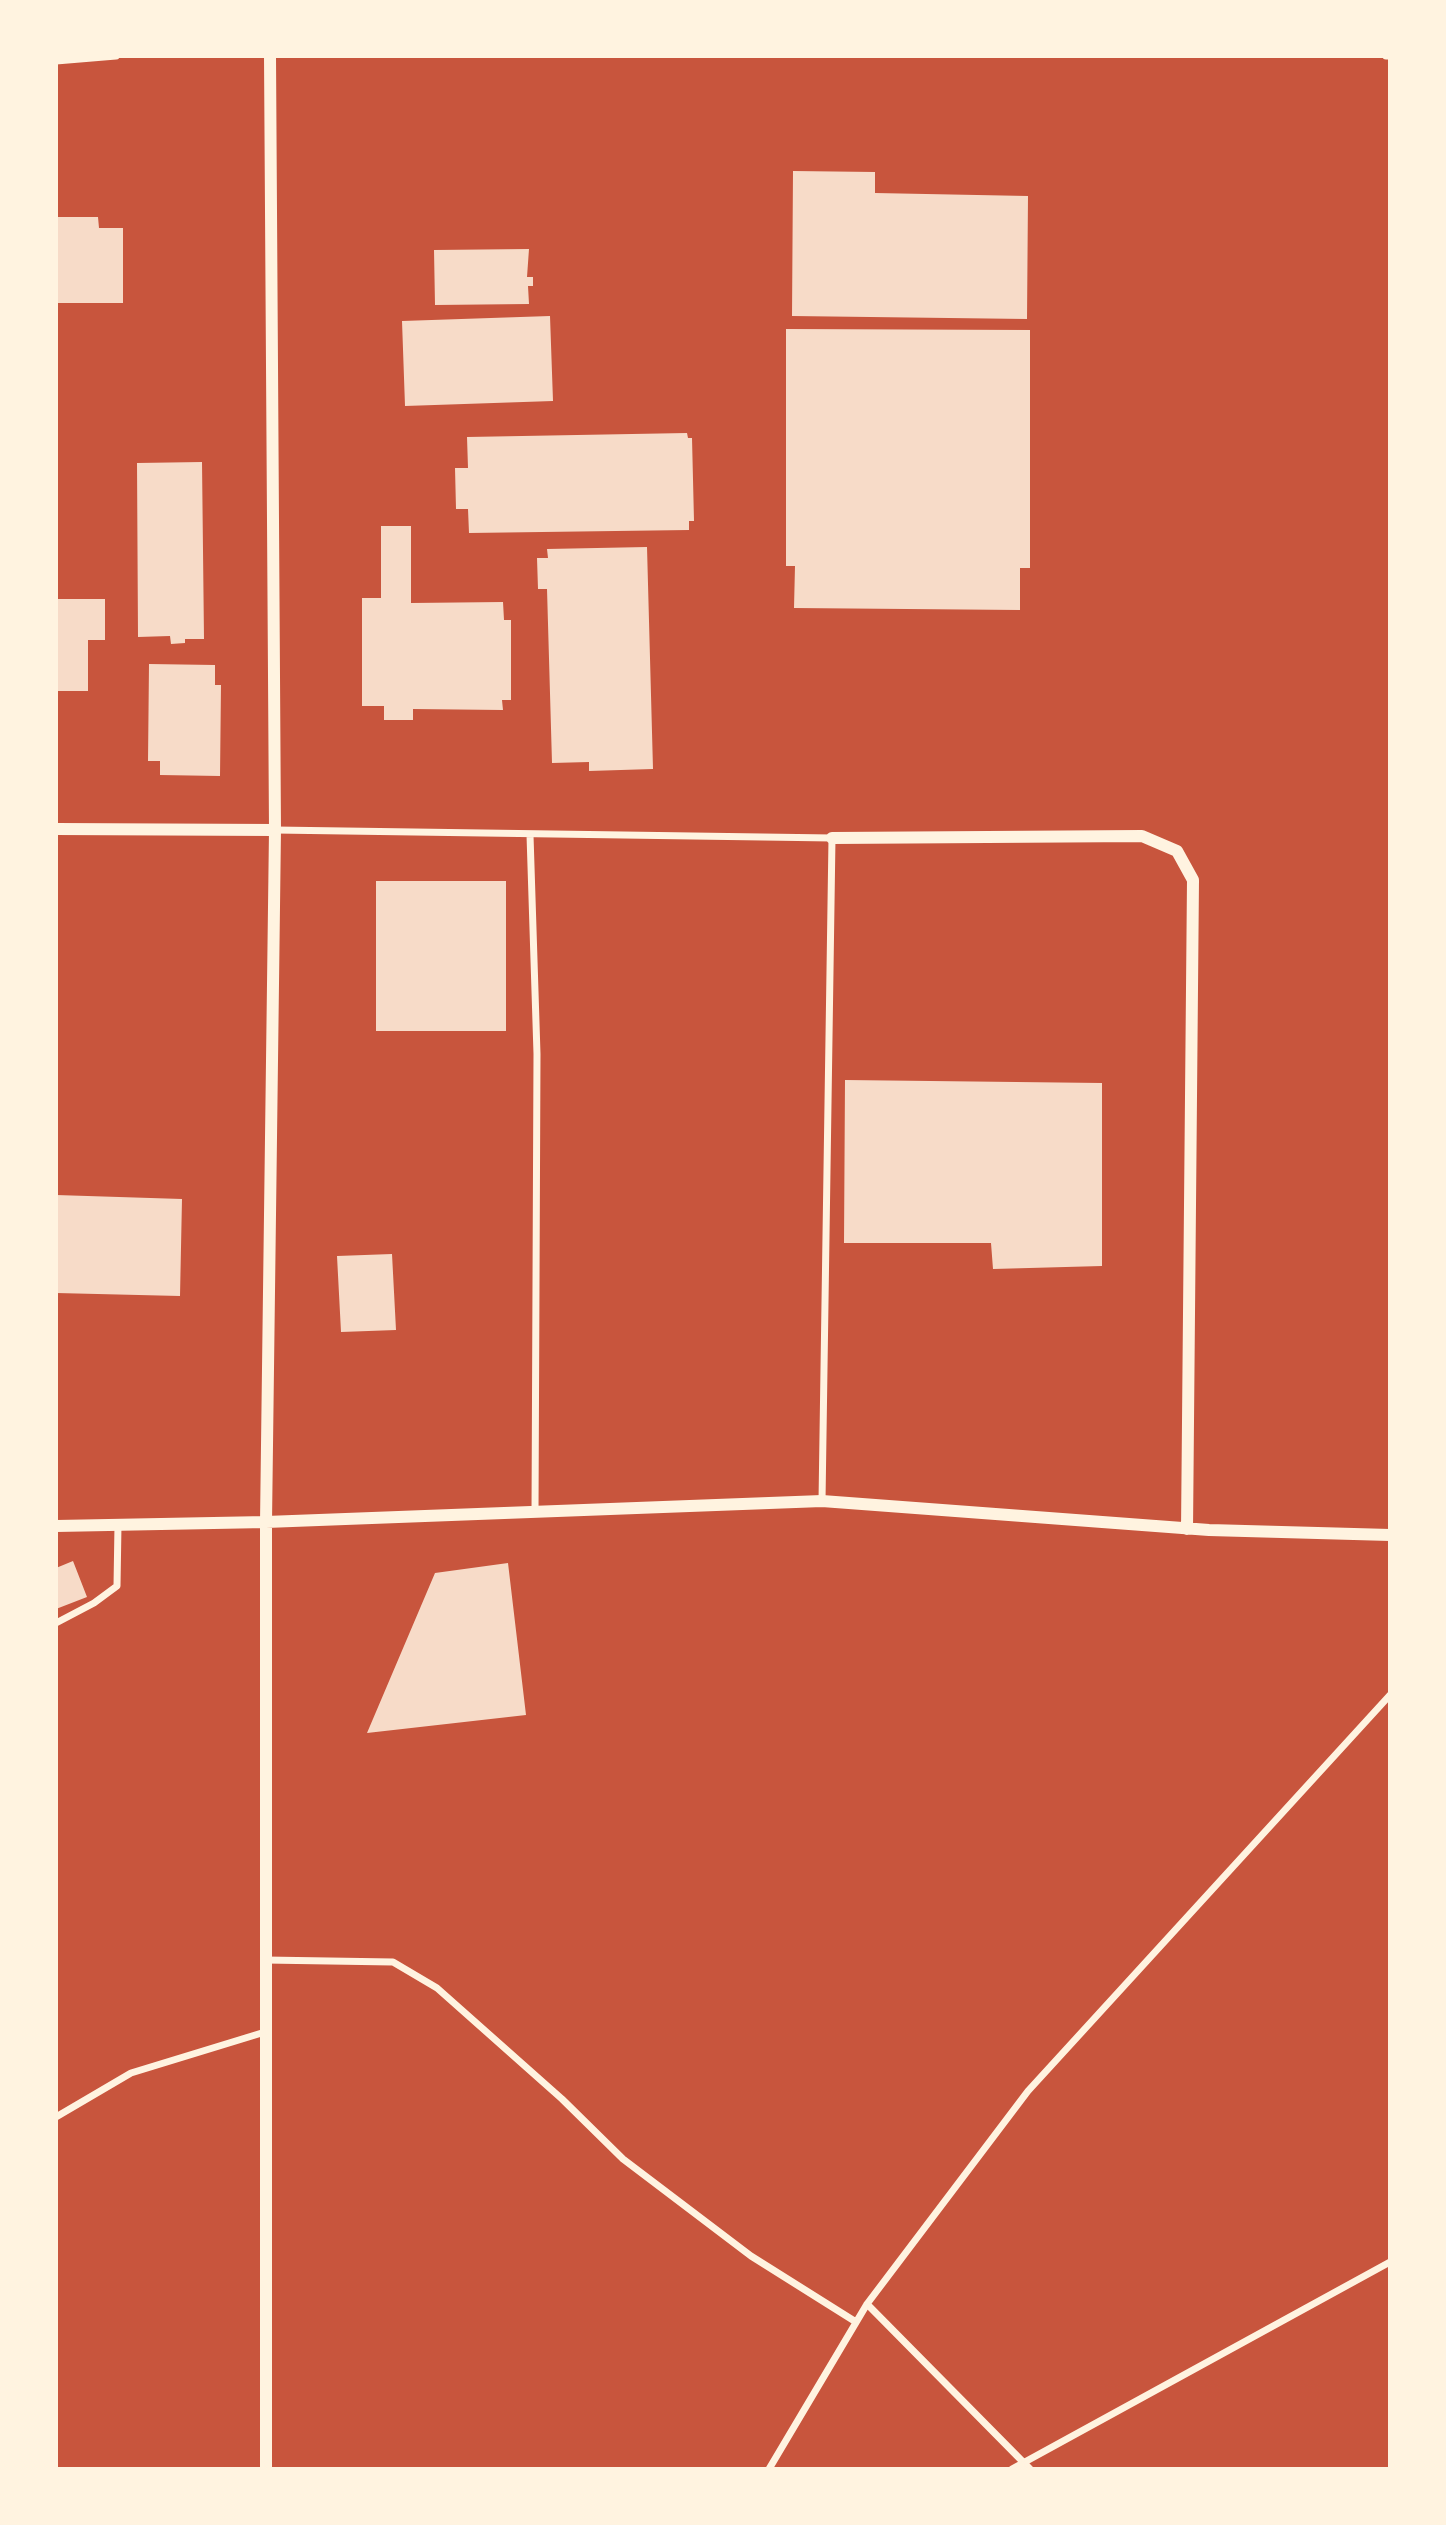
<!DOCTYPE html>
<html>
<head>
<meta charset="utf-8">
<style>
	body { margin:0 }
	#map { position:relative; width:1446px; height:2525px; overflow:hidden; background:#c8553d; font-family:"Sofia Sans Condensed",sans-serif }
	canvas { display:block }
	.frame { position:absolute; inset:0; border:58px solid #fff3e0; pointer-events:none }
</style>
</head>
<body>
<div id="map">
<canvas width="1446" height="2525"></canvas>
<div class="frame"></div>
</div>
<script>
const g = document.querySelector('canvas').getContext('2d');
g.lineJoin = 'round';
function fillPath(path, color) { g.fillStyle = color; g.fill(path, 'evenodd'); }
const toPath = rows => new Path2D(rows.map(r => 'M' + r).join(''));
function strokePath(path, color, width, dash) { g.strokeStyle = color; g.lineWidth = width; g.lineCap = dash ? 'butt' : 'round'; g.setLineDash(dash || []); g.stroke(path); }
const building = toPath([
	[793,171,875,172,875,193,1028,196,1027,319,792,316],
	[56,217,98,217,99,228,123,228,123,303,56,303],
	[529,249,527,277,533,277,533,286,528,286,529,304,435,305,434,250],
	[550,316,553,401,405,406,402,321],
	[786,329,1030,330,1030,568,1020,568,1020,610,794,608,795,566,786,566],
	[687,433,688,438,692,438,694,521,689,521,689,530,469,533,468,509,456,509,455,468,468,468,467,437],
	[202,462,204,639,185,639,185,643,171,644,170,636,138,637,137,463],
	[381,526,411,526,411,603,503,602,504,620,511,620,511,700,502,700,503,710,413,709,413,720,384,720,384,706,362,706,362,598,381,598],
	[647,547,653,769,589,771,589,762,552,763,547,589,538,589,537,558,548,558,547,549],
	[56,599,105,599,105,640,88,640,88,691,56,691],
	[149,664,215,665,215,685,221,685,220,776,160,775,160,761,148,761],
	[376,881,506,881,506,1031,376,1031],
	[845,1080,1102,1083,1102,1266,993,1269,991,1243,844,1243],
	[56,1195,182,1199,180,1296,56,1293],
	[392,1254,396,1330,341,1332,337,1256],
	[73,1561,87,1597,56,1609,56,1568],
	[508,1563,526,1715,367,1733,435,1573]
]);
const minor = toPath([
	[1386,56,1390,56],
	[56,61,116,56],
	[275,830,832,838,822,1501],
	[530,835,537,1054,535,1512],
	[56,1623,94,1603,117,1586,118,1525],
	[265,1960,393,1962,437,1988,562,2099,623,2159,751,2256,856,2322],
	[56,2117,131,2073,265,2032],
	[867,2304,1030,2469],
	[769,2469,867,2304,1028,2091,1390,1695],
	[1012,2469,1390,2262]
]);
const tertiary = toPath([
	[56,829,275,830],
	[832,838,1142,836,1177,851,1193,880,1187,1529],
	[56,1526,266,1522,822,1501,1209,1530,1390,1535],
	[266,2469,266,1522,275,830,270,56]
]);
fillPath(building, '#f7dbc8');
strokePath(minor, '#fff3e0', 7);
strokePath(tertiary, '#fff3e0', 12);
</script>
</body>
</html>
